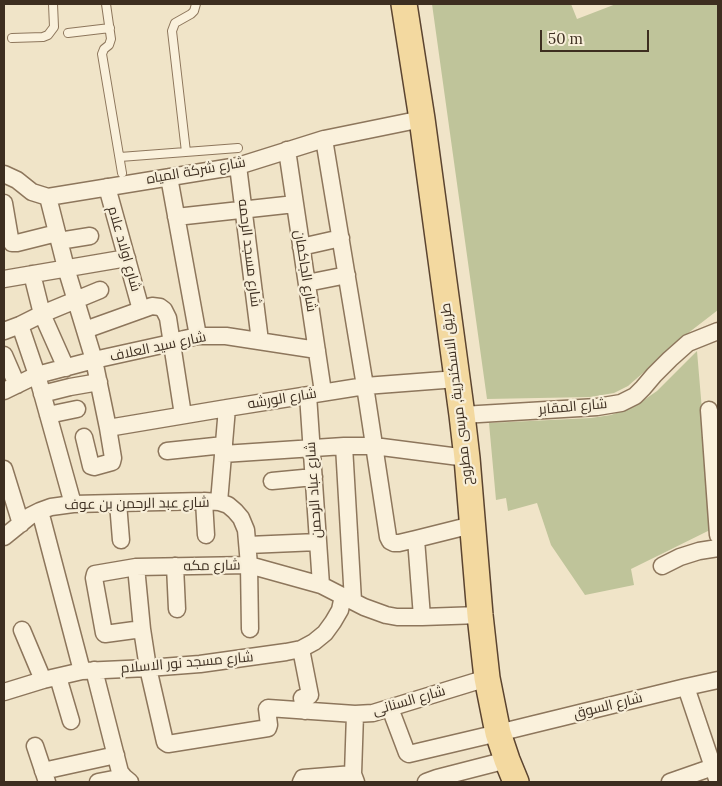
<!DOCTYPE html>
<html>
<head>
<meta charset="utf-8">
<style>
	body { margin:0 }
	#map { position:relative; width:722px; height:786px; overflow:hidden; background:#f0e4c8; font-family:Lora,serif }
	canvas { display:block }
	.frame { position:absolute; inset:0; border:5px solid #3d2e20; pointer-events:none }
	.scale { position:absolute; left:540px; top:30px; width:109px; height:22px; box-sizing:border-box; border:2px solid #3d2e20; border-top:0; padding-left:6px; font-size:15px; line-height:18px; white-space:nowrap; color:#3d2e20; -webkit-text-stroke:4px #f7eed8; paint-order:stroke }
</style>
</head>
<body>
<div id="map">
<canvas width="722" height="786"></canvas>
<div class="frame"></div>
<div class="scale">50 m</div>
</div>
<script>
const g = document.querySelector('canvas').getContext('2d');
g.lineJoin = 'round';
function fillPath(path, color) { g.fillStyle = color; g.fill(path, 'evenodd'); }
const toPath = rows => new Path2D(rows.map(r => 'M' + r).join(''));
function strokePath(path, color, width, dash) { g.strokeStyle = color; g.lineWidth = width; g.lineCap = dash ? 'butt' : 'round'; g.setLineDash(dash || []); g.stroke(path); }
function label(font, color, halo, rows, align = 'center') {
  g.font = font + ' Lora,Cairo,serif'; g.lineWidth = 4.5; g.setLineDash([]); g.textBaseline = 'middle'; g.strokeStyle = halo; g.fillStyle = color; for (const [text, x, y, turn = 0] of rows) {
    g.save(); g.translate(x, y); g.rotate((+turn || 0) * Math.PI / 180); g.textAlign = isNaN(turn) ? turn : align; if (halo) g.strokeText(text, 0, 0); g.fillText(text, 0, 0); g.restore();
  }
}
const cemetery = toPath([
	[432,4,571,4,577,19,616,4,718,4,718,310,670,347,659,359,628,386,614,393,590,397,487,399],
	[697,351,712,529,631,569,634,585,585,595,551,545,537,503,508,511,506,498,496,500,489,423,591,418,611,415,630,408,641,402,657,391]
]);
const lane = toPath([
	[106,4,111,39,109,45,104,49,102,54,122,173],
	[68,33,110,28],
	[12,38,43,37,48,35,54,27,53,4],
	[186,152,172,31,175,23,191,14,194,11,196,4],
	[120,157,238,148]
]);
const street = toPath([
	[324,139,365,386,388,537,390,541,394,543,399,543,416,539,472,525],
	[287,150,323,392],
	[238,166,260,341],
	[4,174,17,180,32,192,48,197,238,166,324,139,422,119],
	[169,177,198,336],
	[107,187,141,310],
	[48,197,66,268,94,360,108,428,113,458,112,462,94,467,91,466,84,437],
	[4,203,10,238,12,243,17,243,57,233],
	[176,217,295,204],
	[59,241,90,236],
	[301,247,341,238],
	[32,274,42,314,66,368],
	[4,279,127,258],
	[307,283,347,275],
	[20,325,37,375,73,504],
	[85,330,152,306,160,307,164,310,168,318,183,415],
	[4,331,20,325,42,314,100,290],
	[4,355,17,385],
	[4,391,37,375,94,360,171,343,184,339,198,336,226,336,317,350],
	[42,394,70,387,99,382],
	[308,395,321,585],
	[709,410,718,535],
	[48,415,77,409],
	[462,415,597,407,621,403,635,396,643,388,654,375,670,359,688,343,718,331],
	[108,428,227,408,365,386,457,379],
	[344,446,353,601],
	[167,451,224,445],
	[223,454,344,446,374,446,467,458],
	[4,469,21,524],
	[272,481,314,477],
	[204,501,206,535],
	[219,502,227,408],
	[118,503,121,540],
	[40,511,82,671],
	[4,537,30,516,40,511,51,507,73,504,204,501,219,502,228,505,235,511,241,518,246,530,249,565,250,629],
	[416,539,422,617],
	[248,545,318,542],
	[175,566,177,609],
	[662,566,680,557,699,551,718,548],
	[136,567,142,629,148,668,165,742,168,744,268,728,269,725,267,709,268,708,355,714,373,713,487,678],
	[142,629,105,634,104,633,94,578,95,574,136,567,249,565,321,585,364,607,386,615,397,617,422,617,480,615],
	[22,630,43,680],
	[301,649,310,695,309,696,302,698,305,711],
	[94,670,120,772,124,777,130,782],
	[58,677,71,721],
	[686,687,718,782],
	[4,692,43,680,82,671,148,668,200,664,286,652,301,649,314,642,325,633,333,622,340,610,343,596],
	[390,708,407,753,409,754,498,733,686,687,718,680],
	[355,714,353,774,356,782],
	[35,746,47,782],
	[43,771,116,755],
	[98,782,124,777],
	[301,782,303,778,353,774],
	[426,782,437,778,507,760],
	[670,782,713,767]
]);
const primary = toPath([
	[404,4,422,119,462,415,467,458,480,615,487,678,498,733,507,760,516,782]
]);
const streetNames = [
	["شارع شركة المياه",196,171,-10],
	["شارع اولاد علام",124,249,74],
	["شارع مسجد الرحمه",249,253,83],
	["شارع الجاكمان",305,271,81],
	["شارع سيد العلاف",158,347,-12],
	["طريق الاسكندرية, مرسى مطروح",457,394,-97],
	["شارع الورشه",282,399,-9],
	["شارع المقابر",573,407,-5],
	["شارع عباد الرحمن",314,490,-94],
	["شارع عبد الرحمن بن عوف",137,504,-1],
	["شارع مكه",212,566,-1],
	["شارع مسجد نور الاسلام",187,663,-5],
	["شارع السنانى",409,701,-16],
	["شارع السوق",608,706,-14]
];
fillPath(cemetery, '#bfc49a');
strokePath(lane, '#8d765c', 10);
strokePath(street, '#8d765c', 19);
strokePath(primary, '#5b4430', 28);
strokePath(lane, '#faf1dc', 8);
strokePath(street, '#faf1dc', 16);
strokePath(primary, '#f3d9a0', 25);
label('14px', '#3d2e20', '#f7eed8', streetNames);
</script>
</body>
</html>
